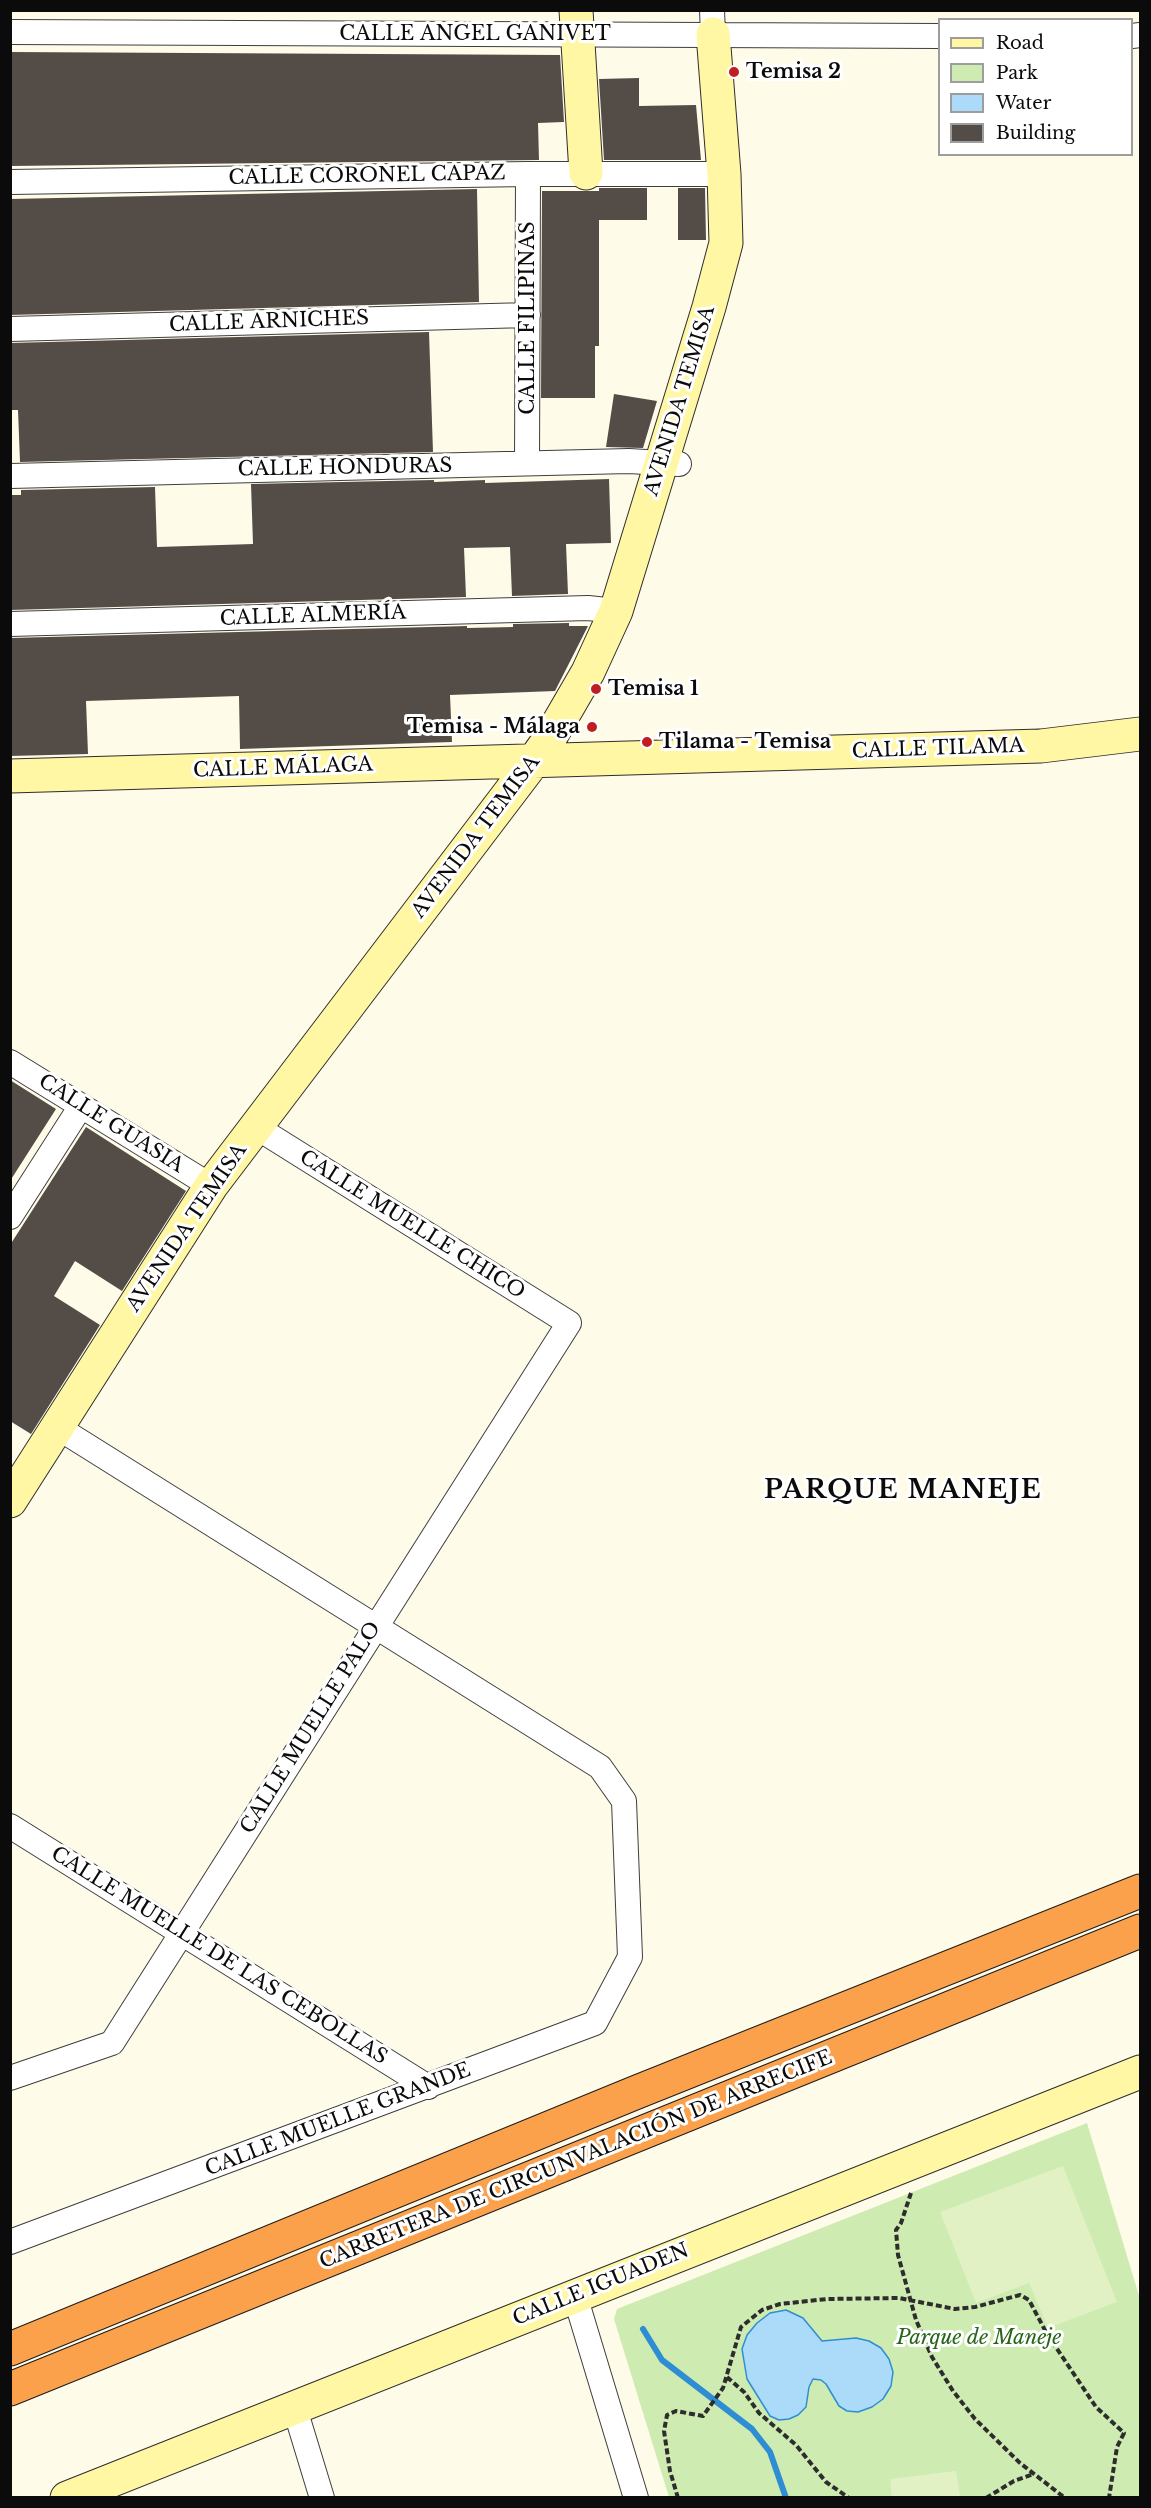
<!DOCTYPE html>
<html>
<head>
<meta charset="utf-8">
<style>
	body { margin:0 }
	#map { position:relative; width:1151px; height:2508px; overflow:hidden; background:#fffbe9; font-family:"Libre Baskerville",serif }
	canvas { display:block }
	.frame { position:absolute; inset:0; border:12px solid #0b0b0b; pointer-events:none }
	.legend { position:absolute; left:938px; top:18px; width:195px; height:138px; box-sizing:border-box; background:#fff; border:2px solid #9d9d9d; margin:0; padding:8px 10px; list-style:none; font-size:18px; color:#0b0b0b }
	.legend li { display:flex; align-items:center; gap:12px; height:30px }
	.legend b { width:30px; border:2px solid #9d9d9d }
</style>
</head>
<body>
<div id="map">
<canvas width="1151" height="2508"></canvas>
<div class="frame"></div>
<ul class="legend">
<li><b style="height:8px;background:#fff7a4"></b>Road</li>
<li><b style="height:16px;background:#ceebb2"></b>Park</li>
<li><b style="height:16px;background:#acdaf9"></b>Water</li>
<li><b style="height:16px;background:#544d47"></b>Building</li>
</ul>
</div>
<script>
const g = document.querySelector('canvas').getContext('2d');
g.lineJoin = 'round';
function fillPath(path, color) { g.fillStyle = color; g.fill(path, 'evenodd'); }
const toPath = rows => new Path2D(rows.map(r => 'M' + r).join(''));
function strokePath(path, color, width, dash) { g.strokeStyle = color; g.lineWidth = width; g.lineCap = dash ? 'butt' : 'round'; g.setLineDash(dash || []); g.stroke(path); }
function label(font, color, halo, rows, align = 'center') {
  g.font = font + ' "Libre Baskerville",serif'; g.lineWidth = 6; g.setLineDash([]); g.textBaseline = 'middle'; g.strokeStyle = halo; g.fillStyle = color; for (const [text, x, y, turn = 0] of rows) {
    g.save(); g.translate(x, y); g.rotate((+turn || 0) * Math.PI / 180); g.textAlign = isNaN(turn) ? turn : align; if (halo) g.strokeText(text, 0, 0); g.fillText(text, 0, 0); g.restore();
  }
}
const green = toPath([
	[1087,2123,1140,2299,1140,2497,669,2497,614,2319,617,2309]
]);
const pitch = toPath([
	[1063,2166,1117,2302,1048,2328,1029,2283,976,2303,940,2212],
	[956,2471,960,2496,892,2497,890,2479]
]);
const water = toPath([
	[786,2310,803,2318,822,2341,856,2338,869,2341,881,2348,889,2359,893,2372,891,2386,883,2399,872,2407,858,2412,847,2411,839,2406,826,2384,821,2380,813,2379,809,2387,806,2407,798,2415,789,2419,779,2420,770,2416,747,2379,742,2349,747,2335,757,2323,770,2313,786,2310]
]);
const stream = toPath([
	[643,2329,662,2360,752,2429,770,2452,786,2498]
]);
const building = toPath([
	[10,52,560,55,564,122,538,123,539,160,10,166],
	[639,78,639,106,696,105,701,160,604,160,599,79],
	[599,188,647,188,647,220,599,220,599,346,595,346,595,398,541,398,542,191,599,191],
	[678,188,705,188,706,240,678,240],
	[477,189,479,302,10,315,10,199],
	[429,332,433,452,20,462,18,410,10,410,10,343],
	[614,394,657,401,643,448,606,447],
	[609,479,611,543,566,544,568,594,512,596,510,547,464,548,466,597,10,610,10,495,21,495,21,490,155,487,157,547,253,544,251,484,434,480,434,482,485,480,485,483],
	[569,623,569,626,588,626,555,691,450,695,452,742,240,749,239,696,86,701,88,754,10,756,10,638,467,626,467,628,513,627,513,624],
	[10,1080,56,1109,10,1181],
	[86,1127,186,1191,122,1291,75,1261,54,1296,100,1325,31,1434,10,1421,10,1245]
]);
const path = toPath([
	[911,2193,901,2223,896,2230,898,2255,916,2320,932,2357,953,2391,975,2419,1020,2463,1065,2498],
	[727,2377,744,2392,759,2413,796,2445,826,2482,849,2498],
	[678,2498,670,2471,664,2431,667,2415,676,2411,703,2416,723,2388,741,2327,762,2310,780,2304,827,2299,899,2298,955,2309,975,2307,1020,2295,1029,2300,1047,2334,1096,2407,1124,2433,1117,2447,1109,2498],
	[986,2498,1014,2481,1034,2474]
]);
const street = toPath([
	[712,10,713,34],
	[10,32,940,36],
	[1132,36,1140,35],
	[10,182,528,174,724,174],
	[10,329,528,315],
	[527,463,528,174],
	[10,476,629,461,679,464],
	[10,624,588,608,616,611],
	[10,1062,211,1186],
	[10,1217,81,1106],
	[10,1826,428,2087],
	[10,2078,112,2043,569,1323,256,1127],
	[10,2242,595,2023,630,1957,624,1801,600,1767,57,1427],
	[575,2296,636,2498],
	[294,2406,322,2498]
]);
const secondary = toPath([
	[576,10,586,173],
	[10,776,1041,746,1140,734],
	[10,1501,211,1186,533,762,548,741,588,672,616,611,709,307,726,243,724,174,713,34],
	[67,2498,1140,2072]
]);
const highway = toPath([
	[10,2349,637,2092,1140,1891],
	[10,2389,1140,1931]
]);
const markers = [
	[734,72,6,"#c11e22"],
	[596,689,6,"#c11e22"],
	[592,727,6,"#c11e22"],
	[647,742,6,"#c11e22"]
];
const streetNames = [
	["CALLE ANGEL GANIVET",475,34],
	["CALLE CORONEL CAPAZ",367,176,-1],
	["CALLE FILIPINAS",528,318,-90],
	["CALLE ARNICHES",269,322,-2],
	["AVENIDA TEMISA",680,401,-73],
	["CALLE HONDURAS",345,468,-1],
	["CALLE ALMERÍA",313,616,-2],
	["CALLE TILAMA",938,749,-2],
	["CALLE MÁLAGA",283,768,-2],
	["AVENIDA TEMISA",476,837,-53],
	["CALLE GUASIA",111,1124,32],
	["CALLE MUELLE CHICO",412,1225,32],
	["AVENIDA TEMISA",187,1228,-56],
	["CALLE MUELLE PALO",311,1728,-58],
	["CALLE MUELLE DE LAS CEBOLLAS",219,1956,32],
	["CALLE MUELLE GRANDE",338,2120,-21],
	["CARRETERA DE CIRCUNVALACIÓN DE ARRECIFE",576,2160,-22],
	["CALLE IGUADEN",601,2285,-22]
];
const poiNames = [
	["Temisa 2",746,72],
	["Temisa 1",608,689],
	["Temisa - Málaga",580,727,"right"],
	["Tilama - Temisa",659,742]
];
const parkNames = [
	["Parque de Maneje",979,2338]
];
const districtNames = [
	["PARQUE MANEJE",903,1491]
];
fillPath(green, '#ceebb2');
fillPath(pitch, '#e1f1c4');
fillPath(water, '#acdaf9');
strokePath(water, '#2f8ed3', 1.5);
strokePath(stream, '#2f8ed3', 6);
fillPath(building, '#544d47');
strokePath(street, '#3e3e3e', 26);
strokePath(secondary, '#2d2d2d', 35);
strokePath(highway, '#1c1c1c', 35);
strokePath(path, '#2d2d2d', 4, [6, 3]);
strokePath(street, '#fff', 24);
strokePath(secondary, '#fff7a4', 33);
strokePath(highway, '#fba04b', 33);
for (const [x, y, r, color] of markers) { const dot = new Path2D(); dot.arc(x, y, r, 0, 2 * Math.PI); g.fillStyle = color; g.fill(dot); strokePath(dot, '#fff', 2); }
label('20px', '#0b0b0b', '#fff', streetNames);
label('bold 20px', '#0b0b0b', '#fff', poiNames, 'left');
label('italic 20px', '#276519', '#fff', parkNames);
g.letterSpacing = '1.5px';
label('bold 26px', '#0b0b0b', '#fff', districtNames);
g.letterSpacing = '0px';
</script>
</body>
</html>
